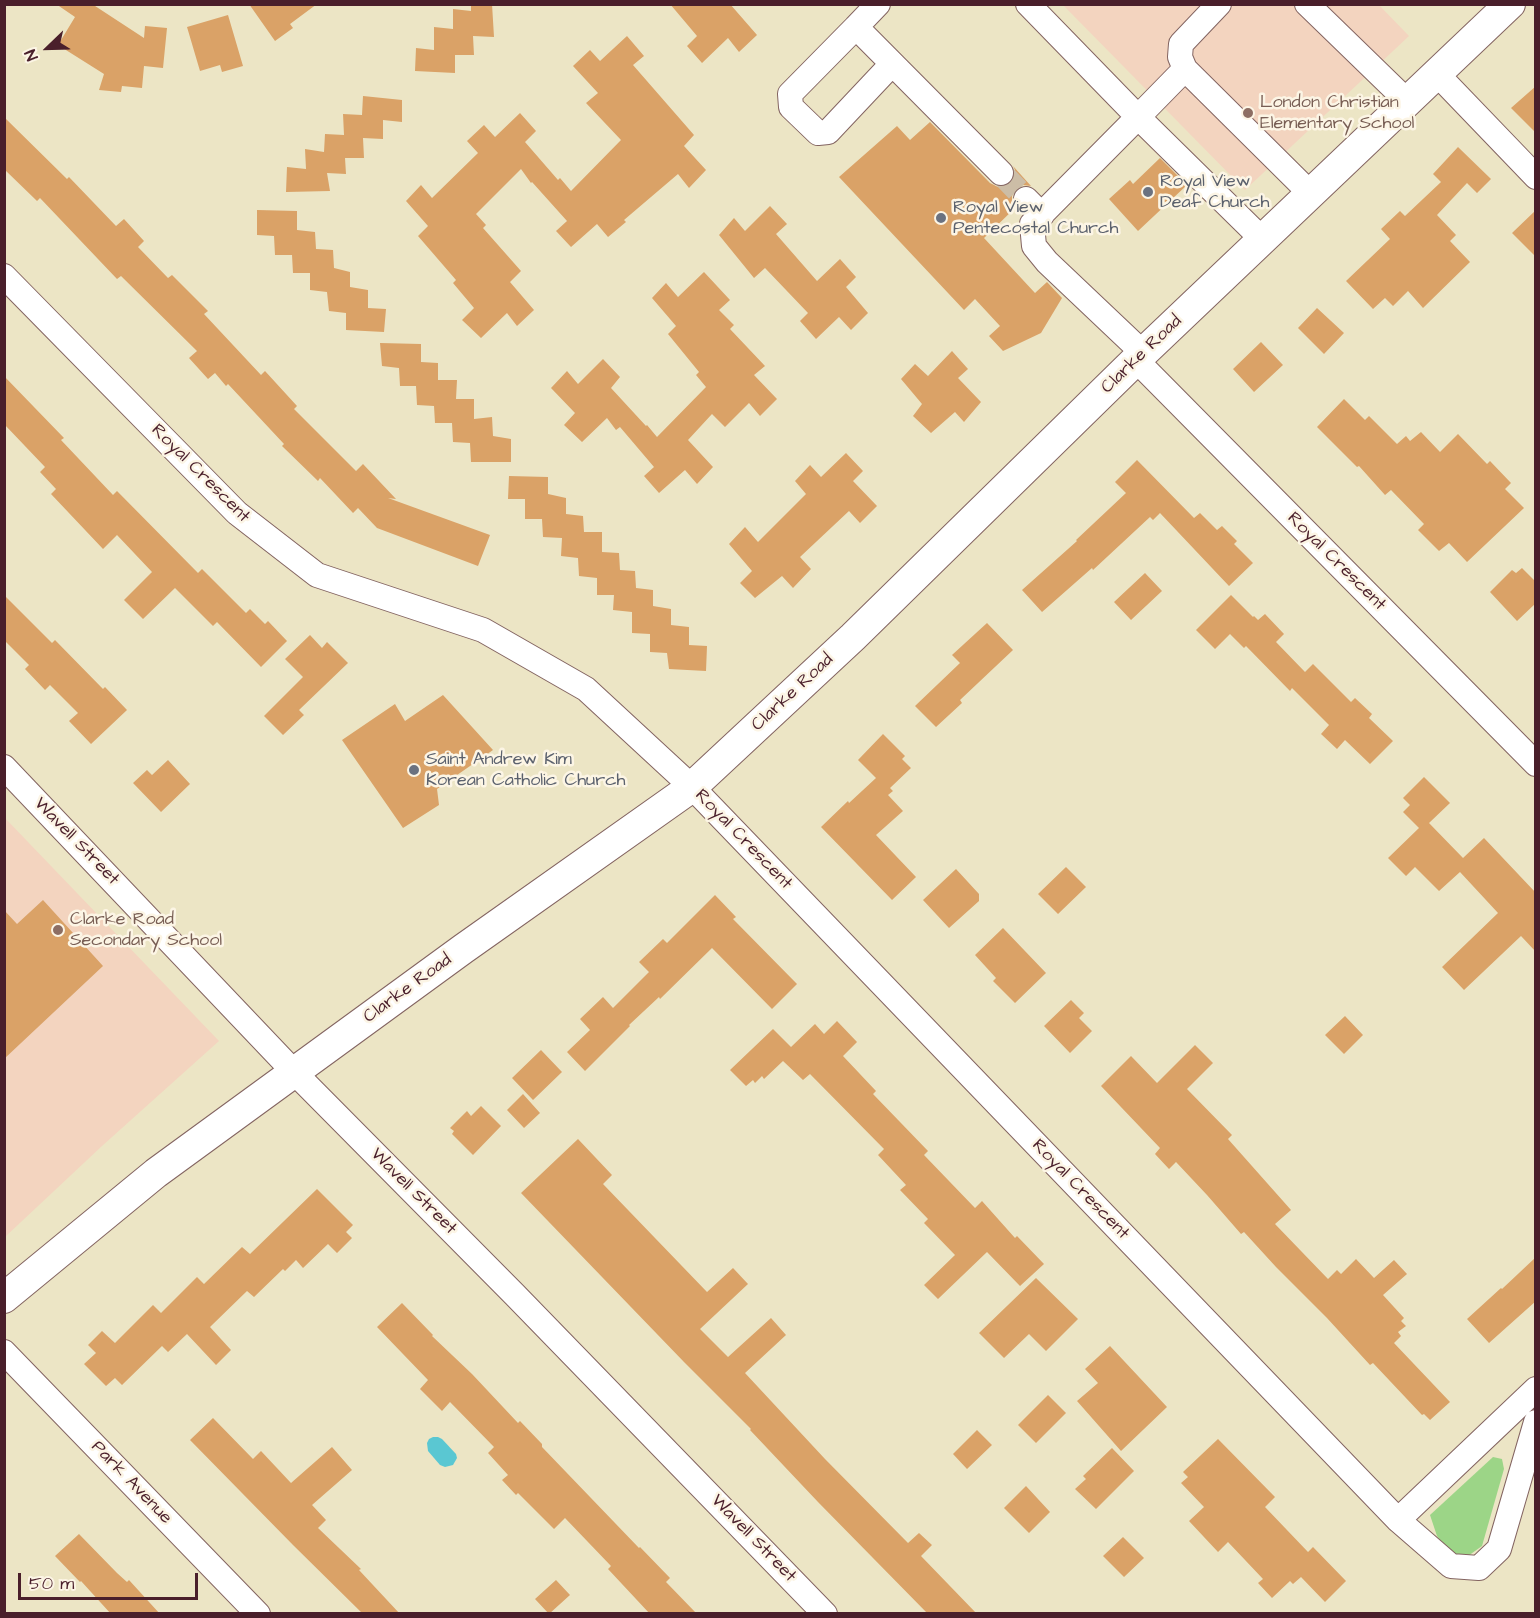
<!DOCTYPE html>
<html>
<head>
<meta charset="utf-8">
<style>
	body { margin:0 }
	#map { position:relative; width:1540px; height:1618px; overflow:hidden; background:#ece5c5; font-family:"Architects Daughter",sans-serif }
	canvas { display:block }
	.frame { position:absolute; inset:0; border:6px solid #4a1f2b; pointer-events:none }
	.north { position:absolute; left:18px; top:18px; width:60px; height:60px; -webkit-text-stroke:4px #fcf5e5; paint-order:stroke; rotate:247deg; font-size:16px; font-weight:700; line-height:24px; text-align:center; color:#4a1f2b }
	.north::after { content:''; display:block; margin:auto; width:21px; height:27px; background:#4a1f2b; clip-path:polygon(50% 0,100% 100%,50% 72%,0 100%) }
	.scale { position:absolute; left:18px; top:1573px; width:180px; height:27px; box-sizing:border-box; border:3px solid #4a1f2b; border-top:0; padding-left:8px; font-size:18px; line-height:21px; white-space:nowrap; color:#4a1f2b; -webkit-text-stroke:4px #fcf5e5; paint-order:stroke }
</style>
</head>
<body>
<div id="map">
<canvas width="1540" height="1618"></canvas>
<div class="frame"></div>
<div class="north">N</div>
<div class="scale">50 m</div>
</div>
<script>
const g = document.querySelector('canvas').getContext('2d');
g.lineJoin = 'round';
function fillPath(path, color) { g.fillStyle = color; g.fill(path, 'evenodd'); }
const toPath = rows => new Path2D(rows.map(r => 'M' + r).join(''));
function strokePath(path, color, width, dash) { g.strokeStyle = color; g.lineWidth = width; g.lineCap = dash ? 'butt' : 'round'; g.setLineDash(dash || []); g.stroke(path); }
function label(font, color, halo, rows, align = 'center') {
  g.font = font + ' "Architects Daughter",sans-serif'; g.lineWidth = 5; g.setLineDash([]); g.textBaseline = 'middle'; g.strokeStyle = halo; g.fillStyle = color; for (const [text, x, y, turn = 0] of rows) {
    g.save(); g.translate(x, y); g.rotate((+turn || 0) * Math.PI / 180); g.textAlign = isNaN(turn) ? turn : align; if (halo) g.strokeText(text, 0, 0); g.fillText(text, 0, 0); g.restore();
  }
}
const built = toPath([
	[1063,5,1379,5,1409,36,1245,190],
	[5,818,219,1041,102,1146,5,1237]
]);
const green = toPath([
	[1493,1457,1502,1459,1504,1469,1482,1546,1468,1556,1450,1553,1437,1536,1430,1515]
]);
const water = toPath([
	[433,1437,438,1437,442,1439,456,1454,457,1458,453,1465,445,1467,440,1465,428,1451,427,1443,429,1439]
]);
const building = toPath([
	[56,4,92,4,144,38,145,26,167,28,163,68,144,66,142,88,122,86,121,92,99,90,104,74,58,45,75,17],
	[249,4,317,4,290,24,293,28,275,41],
	[471,4,492,4,494,37,473,36,474,55,455,55,455,73,415,71,416,48,434,50,434,27,453,29,453,9,471,11],
	[670,4,730,4,757,35,739,52,728,38,702,63,687,46,697,36],
	[228,15,243,66,222,72,220,65,200,71,187,27],
	[627,36,644,56,633,65,694,135,684,146,706,170,689,188,678,174,624,220,626,222,608,237,597,224,571,247,556,231,567,221,532,182,531,183,521,169,476,214,486,225,483,228,521,271,510,282,534,310,517,326,507,313,481,338,462,320,474,308,453,283,456,280,418,236,428,226,406,201,421,185,432,198,478,153,467,141,484,125,495,137,520,113,536,131,525,142,558,180,560,178,571,191,621,140,586,103,598,93,573,66,590,50,600,61],
	[1536,86,1536,133,1511,108],
	[363,96,402,100,402,122,383,120,383,139,363,138,364,158,345,158,346,174,327,173,330,191,286,192,287,167,306,169,305,149,324,152,325,134,344,135,343,114,362,115],
	[4,117,67,179,69,177,116,226,124,219,144,241,138,247,168,278,172,275,208,311,204,314,261,375,265,371,297,406,294,409,356,471,363,464,396,499,388,498,490,535,478,566,377,528,358,508,353,513,320,478,318,481,282,446,284,444,228,384,226,386,215,373,208,379,189,358,197,351,121,276,117,279,40,198,37,201,4,169],
	[930,122,990,183,998,187,1004,187,1011,183,1015,176,1015,170,1013,166,1031,186,1023,185,1016,189,1012,196,1012,202,1015,208,984,238,1035,293,1047,282,1062,298,1041,333,1003,351,989,336,1000,326,975,299,964,310,839,177,897,126,910,140],
	[1458,147,1491,179,1477,193,1467,183,1437,215,1456,235,1450,241,1470,262,1423,308,1408,291,1393,306,1385,298,1373,309,1346,281,1390,239,1381,229,1400,211,1405,216,1441,182,1433,174],
	[1160,158,1187,185,1138,231,1109,199,1130,180,1133,184],
	[770,206,787,224,776,234,817,281,840,259,856,277,846,287,868,313,851,330,839,317,816,339,800,321,808,313,765,268,754,278,719,235,734,218,745,231],
	[257,210,297,211,297,230,315,232,316,249,333,250,334,268,350,272,350,287,368,290,368,308,386,309,384,332,346,330,346,313,329,311,327,292,310,290,310,273,293,273,292,255,275,255,274,236,257,235],
	[1536,210,1536,257,1512,233],
	[704,272,730,300,719,310,734,325,730,329,765,366,754,375,777,399,760,416,749,403,725,427,712,414,688,440,713,467,697,484,685,470,659,493,644,476,654,467,620,427,616,430,607,418,582,442,564,425,575,413,551,388,567,371,578,384,603,359,620,377,611,388,646,426,647,425,657,437,706,387,696,375,699,372,668,334,676,326,652,298,666,283,678,297],
	[1317,308,1344,333,1324,354,1298,328],
	[1261,342,1283,365,1254,392,1233,369],
	[380,343,421,344,421,362,438,363,438,380,457,380,456,399,474,399,474,419,492,417,493,436,511,439,511,462,471,462,470,443,453,442,452,423,435,423,434,406,417,405,416,386,400,386,399,368,382,366],
	[952,351,968,369,958,378,981,402,964,422,955,412,931,433,913,416,922,404,901,379,915,364,928,376],
	[4,376,64,438,61,440,113,495,117,491,198,573,202,569,246,613,250,609,265,624,268,621,287,641,261,667,217,622,213,626,175,588,143,619,124,600,152,572,117,535,103,549,51,494,56,489,40,472,45,467,4,424],
	[1344,399,1365,420,1369,416,1397,444,1406,436,1410,441,1421,432,1440,452,1458,434,1487,464,1490,461,1511,483,1505,489,1524,508,1467,562,1449,543,1439,551,1418,530,1424,524,1391,490,1385,495,1359,466,1357,467,1317,427],
	[846,453,863,471,853,481,877,506,860,523,849,511,800,557,811,569,793,588,782,576,755,598,740,583,752,571,729,544,745,527,758,542,806,494,795,481,810,465,821,477],
	[1137,460,1194,518,1200,513,1217,530,1222,526,1237,541,1234,544,1253,563,1229,586,1160,513,1153,520,1150,517,1093,570,1092,568,1042,612,1022,590,1077,541,1076,540,1126,493,1115,482],
	[509,476,548,477,548,494,566,498,566,514,583,516,584,532,602,532,602,552,619,553,620,570,635,571,636,588,653,590,653,606,671,609,671,625,689,627,689,645,707,646,706,671,669,669,667,653,650,652,650,634,632,633,632,612,613,610,614,595,597,595,597,578,579,576,578,558,561,556,562,538,543,537,542,519,525,519,525,499,508,499],
	[1522,568,1536,582,1536,603,1517,621,1490,592,1512,570,1516,573],
	[1145,573,1162,591,1131,620,1114,602],
	[4,595,52,643,55,640,103,689,105,687,127,710,91,744,69,721,78,713,50,685,45,690,25,669,29,665,4,640],
	[1231,595,1253,617,1254,616,1258,620,1265,614,1284,634,1276,642,1305,672,1313,664,1351,702,1355,698,1372,714,1369,718,1393,741,1370,764,1345,740,1337,749,1321,734,1329,725,1292,688,1290,691,1246,646,1244,648,1230,634,1215,649,1196,630],
	[987,623,1013,650,960,700,962,703,936,727,915,706,960,663,952,655],
	[310,635,322,648,327,642,348,663,299,710,304,715,283,735,264,716,303,677,285,659],
	[443,695,493,750,437,789,439,805,403,828,342,740,395,704,405,721],
	[883,734,905,756,902,759,911,768,890,788,893,791,888,795,903,811,876,835,916,877,892,900,821,827,848,801,849,803,876,778,858,760],
	[168,760,190,784,161,812,133,783,147,770,152,775],
	[1424,777,1450,803,1429,823,1463,858,1484,838,1536,893,1536,952,1521,936,1464,990,1442,967,1498,913,1460,872,1439,891,1415,867,1406,876,1388,858,1419,828,1403,812,1410,805,1403,798],
	[1066,867,1086,887,1058,914,1038,894],
	[956,869,979,894,979,901,949,928,923,900],
	[715,895,736,917,733,919,797,984,772,1009,712,948,660,999,659,997,629,1025,630,1026,585,1071,567,1052,590,1030,580,1019,603,997,613,1008,649,972,639,962,663,939,667,943],
	[43,900,103,966,4,1059,4,910,17,924],
	[1003,928,1046,973,1015,1003,993,981,996,978,975,955],
	[1071,1000,1084,1013,1079,1018,1092,1031,1070,1053,1044,1026],
	[1345,1016,1363,1035,1344,1054,1325,1035],
	[837,1021,857,1042,843,1056,876,1091,873,1094,928,1151,924,1155,975,1208,982,1201,1015,1238,1017,1236,1044,1264,1020,1286,987,1252,938,1299,924,1285,955,1255,924,1223,928,1219,900,1190,906,1185,878,1155,884,1149,810,1074,803,1080,783,1061,764,1079,762,1076,755,1083,753,1080,746,1086,730,1070,773,1029,791,1047,815,1024,824,1034],
	[1195,1045,1213,1063,1187,1089,1232,1135,1228,1139,1291,1210,1275,1224,1328,1279,1337,1270,1341,1274,1356,1259,1374,1278,1394,1260,1407,1274,1383,1295,1404,1318,1401,1321,1406,1326,1398,1332,1401,1336,1394,1343,1450,1402,1430,1420,1424,1414,1422,1415,1373,1363,1370,1365,1327,1318,1276,1267,1244,1232,1241,1234,1207,1195,1176,1162,1169,1169,1155,1154,1160,1148,1101,1086,1131,1056,1157,1083],
	[541,1050,562,1072,533,1100,512,1078],
	[523,1094,540,1113,524,1128,507,1110],
	[481,1106,501,1126,473,1155,452,1134,454,1131,450,1128,467,1111,471,1116],
	[578,1139,612,1175,603,1184,707,1292,733,1268,748,1284,700,1329,728,1357,771,1318,786,1335,745,1373,825,1459,908,1543,919,1533,932,1545,921,1556,977,1614,928,1614,818,1502,750,1430,751,1429,684,1362,521,1193],
	[317,1189,353,1225,346,1232,352,1238,337,1253,328,1244,303,1268,296,1260,285,1271,283,1269,254,1297,247,1291,210,1327,231,1350,216,1365,187,1334,168,1352,162,1346,122,1385,115,1378,106,1386,84,1364,96,1353,88,1345,102,1331,115,1343,153,1305,161,1313,197,1277,204,1284,242,1247,250,1254],
	[1536,1257,1536,1301,1489,1343,1467,1319,1501,1288,1502,1289],
	[1036,1278,1078,1319,1046,1351,1029,1334,1004,1358,979,1333],
	[402,1303,433,1335,432,1336,472,1374,518,1423,520,1421,542,1444,542,1447,639,1548,640,1547,670,1578,666,1582,697,1614,650,1614,608,1569,611,1566,565,1518,554,1529,518,1493,516,1495,502,1480,508,1475,488,1453,494,1447,450,1402,442,1411,420,1389,428,1380,377,1327],
	[1110,1346,1167,1407,1121,1451,1077,1401,1098,1383,1085,1369],
	[1048,1395,1066,1413,1036,1443,1018,1425],
	[213,1418,253,1459,261,1451,291,1483,332,1447,352,1470,312,1505,326,1520,318,1528,361,1569,359,1570,400,1614,363,1614,293,1545,190,1440],
	[977,1430,992,1445,967,1469,953,1454],
	[1218,1439,1275,1497,1265,1507,1308,1552,1313,1547,1346,1581,1325,1602,1301,1577,1293,1584,1290,1581,1272,1598,1258,1583,1263,1579,1228,1542,1218,1552,1189,1521,1204,1507,1181,1483,1188,1477,1183,1472],
	[1112,1448,1134,1471,1096,1509,1075,1489,1086,1479,1083,1476],
	[1026,1486,1050,1512,1029,1533,1004,1508],
	[79,1534,117,1573,127,1582,129,1580,160,1614,111,1614,81,1581,80,1582,55,1556],
	[1123,1537,1144,1558,1124,1577,1103,1556],
	[556,1580,570,1595,549,1614,535,1599]
]);
const minorTunnel = toPath([
	[1001,173,1026,199]
]);
const minor = toPath([
	[878,4,856,27,1001,173],
	[1028,4,1138,117,1185,69],
	[1219,4,1181,44,1180,57,1185,69,1311,194],
	[1307,4,1408,102],
	[856,27,790,94,791,107,818,133,828,132,892,64],
	[1437,74,1536,177],
	[1026,199,1042,215],
	[4,276,237,513,317,575,483,630,586,689,692,787,1398,1520,1451,1566,1479,1568,1499,1549,1536,1422],
	[1143,353,1047,262,1034,246,1032,224,1138,117,1263,240],
	[1136,360,1536,764],
	[4,767,294,1072,515,1295,825,1614],
	[4,1352,258,1614],
	[1398,1520,1536,1389]
]);
const major = toPath([
	[4,1298,156,1173,463,949,692,787,853,637,1143,353,1510,4]
]);
const markers = [
	[1248,113,6,"#8d6e63"],
	[1148,192,6,"#6b7280"],
	[941,218,6,"#6b7280"],
	[414,770,6,"#6b7280"],
	[58,930,6,"#8d6e63"]
];
const educationNames = [
	["London Christian",1260,103],
	["Elementary School",1260,124],
	["Clarke Road",70,920],
	["Secondary School",70,941]
];
const worshipNames = [
	["Royal View",1160,182],
	["Deaf Church",1160,203],
	["Royal View",953,208],
	["Pentecostal Church",953,229],
	["Saint Andrew Kim",426,760],
	["Korean Catholic Church",426,781]
];
const streetNames = [
	["Clarke Road",1142,355,-44],
	["Royal Crescent",200,474,45],
	["Royal Crescent",1336,562,45],
	["Clarke Road",793,693,-43],
	["Royal Crescent",743,840,46],
	["Wavell Street",76,842,46],
	["Clarke Road",408,989,-36],
	["Royal Crescent",1080,1190,46],
	["Wavell Street",413,1192,45],
	["Park Avenue",131,1483,46],
	["Wavell Street",753,1539,46]
];
fillPath(built, '#f3d4bf');
fillPath(green, '#9cd587');
fillPath(water, '#5ac7d2');
fillPath(building, '#daa267');
strokePath(minorTunnel, '#ccbda6', 24, [24, 12]);
strokePath(minor, '#836461', 26);
strokePath(major, '#836461', 32);
strokePath(minor, '#fff', 24);
strokePath(major, '#fff', 30);
for (const [x, y, r, color] of markers) { const dot = new Path2D(); dot.arc(x, y, r, 0, 2 * Math.PI); g.fillStyle = color; g.fill(dot); strokePath(dot, '#fcf5e5', 2); }
label('18px', '#785e54', '#fcf5e5', educationNames, 'left');
label('18px', '#5b616d', '#fcf5e5', worshipNames, 'left');
label('18px', '#4a1f2b', '#fcf5e5', streetNames);
</script>
</body>
</html>
